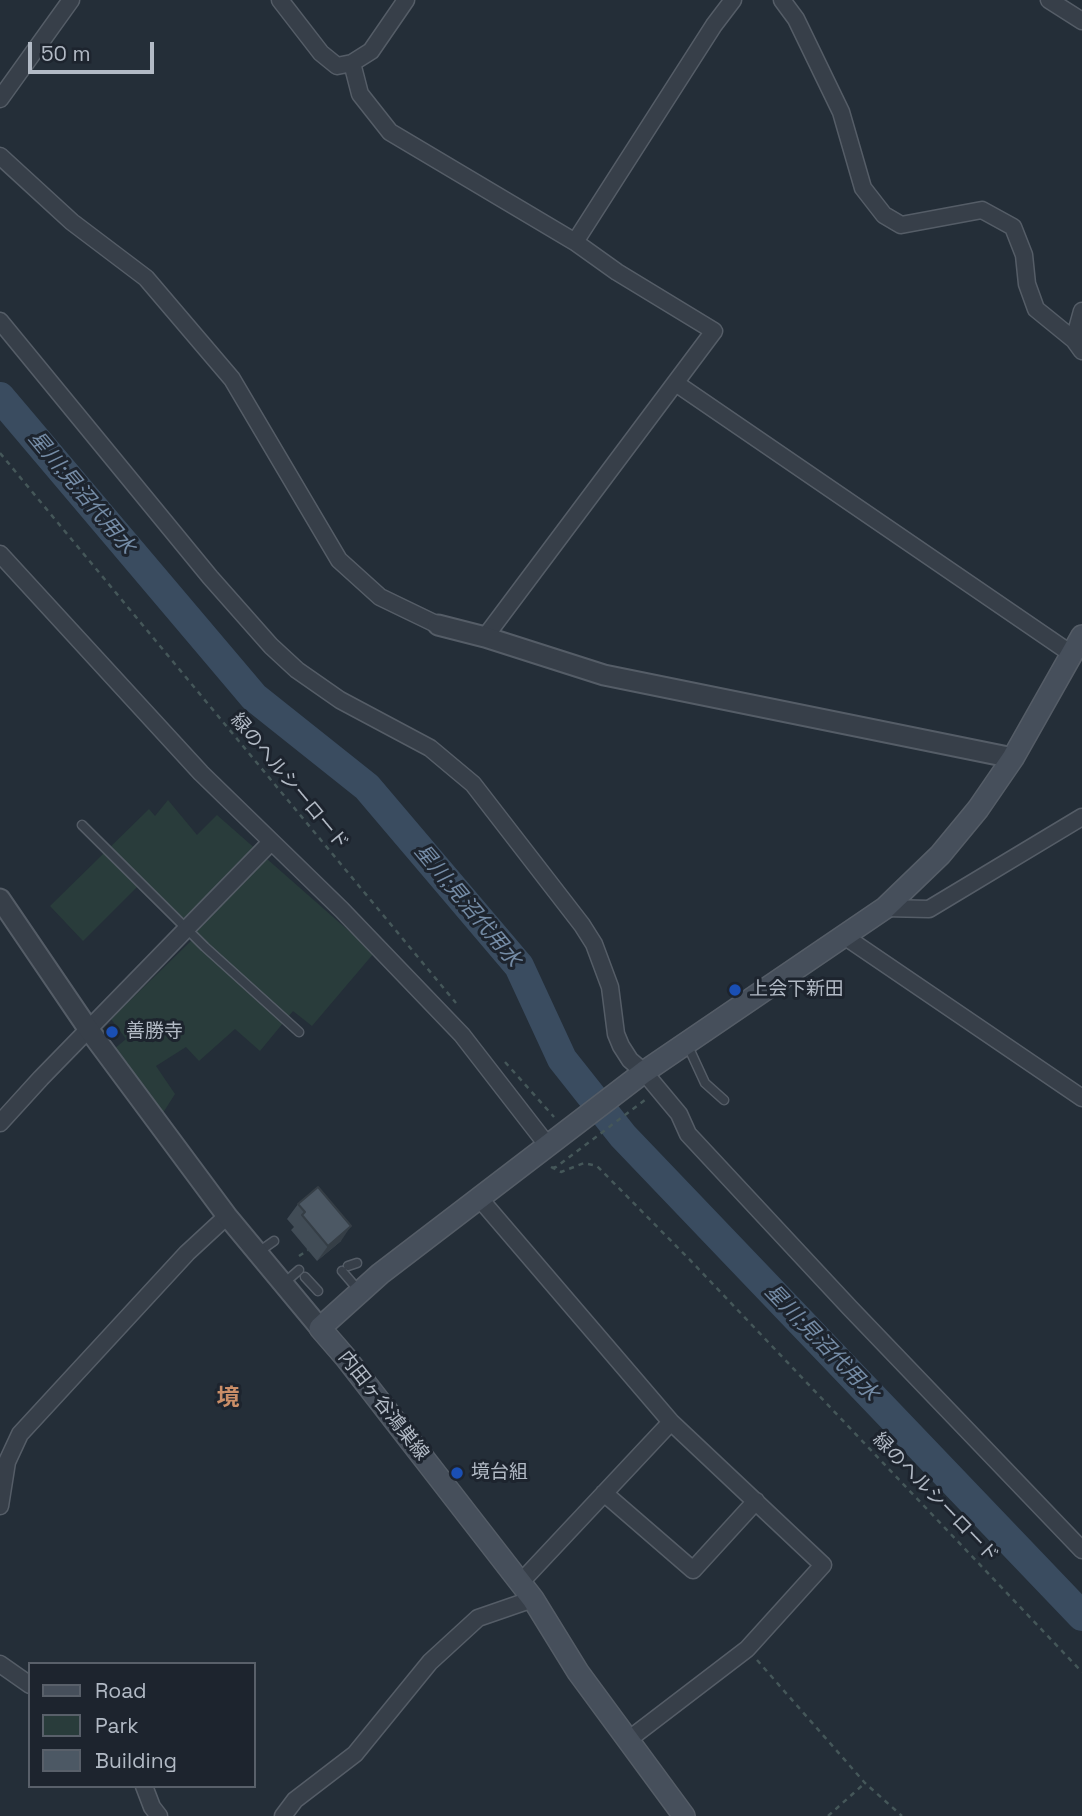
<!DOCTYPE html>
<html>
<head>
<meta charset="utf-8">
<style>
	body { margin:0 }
	#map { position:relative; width:1082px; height:1816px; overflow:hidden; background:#242e38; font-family:"Space Grotesk",sans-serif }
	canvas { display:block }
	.legend { position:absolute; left:28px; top:1662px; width:228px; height:126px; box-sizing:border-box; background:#1d242e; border:2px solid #59606a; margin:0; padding:9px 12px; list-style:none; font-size:21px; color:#b2bac5 }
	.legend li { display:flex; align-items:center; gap:14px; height:35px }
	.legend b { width:35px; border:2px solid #59606a }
	.scale { position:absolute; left:28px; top:42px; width:126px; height:32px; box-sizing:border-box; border:4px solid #b2bac5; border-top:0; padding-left:9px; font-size:21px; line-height:24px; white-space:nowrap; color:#b2bac5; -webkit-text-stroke:5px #1d242e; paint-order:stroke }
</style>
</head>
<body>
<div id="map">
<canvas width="1082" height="1816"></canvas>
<ul class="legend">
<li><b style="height:9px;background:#464f5b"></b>Road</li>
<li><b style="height:19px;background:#293c3b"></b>Park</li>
<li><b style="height:19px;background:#4c5864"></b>Building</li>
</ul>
<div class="scale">50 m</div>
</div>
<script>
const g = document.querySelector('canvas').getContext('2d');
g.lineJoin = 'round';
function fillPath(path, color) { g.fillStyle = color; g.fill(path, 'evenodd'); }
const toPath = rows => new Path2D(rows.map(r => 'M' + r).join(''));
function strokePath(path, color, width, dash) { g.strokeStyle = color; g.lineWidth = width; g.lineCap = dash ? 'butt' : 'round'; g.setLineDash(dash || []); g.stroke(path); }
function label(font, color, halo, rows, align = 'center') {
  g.font = font + ' "Space Grotesk","Noto Sans JP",sans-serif'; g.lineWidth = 6; g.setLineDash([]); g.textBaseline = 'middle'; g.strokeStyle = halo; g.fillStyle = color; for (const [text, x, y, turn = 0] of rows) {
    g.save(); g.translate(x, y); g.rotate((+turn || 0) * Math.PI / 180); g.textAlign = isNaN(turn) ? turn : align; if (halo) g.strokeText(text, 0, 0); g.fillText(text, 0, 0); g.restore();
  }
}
const green = toPath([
	[168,800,197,835,217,815,374,953,312,1026,293,1011,260,1051,235,1029,199,1061,186,1047,156,1066,175,1094,161,1116,113,1050,126,1039,111,1019,192,940,137,887,83,941,50,906,149,809,155,816]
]);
const river = toPath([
	[0,397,254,697,367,787,519,966,562,1059,623,1136,1082,1616]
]);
const path = toPath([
	[0,453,456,1003],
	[505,1062,554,1117],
	[551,1167,561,1172,584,1163,597,1166,691,1261,1082,1672],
	[552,1168,556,1167,645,1100],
	[299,1256,308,1250],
	[757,1660,865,1783,902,1816],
	[828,1816,865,1783]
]);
const service = toPath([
	[82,825,205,947,299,1032],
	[687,1044,705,1083,724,1100],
	[257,1253,274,1241],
	[348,1266,357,1263],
	[342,1271,360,1292],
	[305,1277,318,1291],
	[283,1284,299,1270]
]);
const minor = toPath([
	[280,0,321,53,337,66,352,63,371,51,406,0],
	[782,0,796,19,841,112,863,188,884,215,901,225,982,210,1013,227,1024,255,1027,284,1036,309,1074,340,1082,351],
	[1049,0,1082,21],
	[352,63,360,94,390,132,575,242,617,272,714,331,485,637],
	[0,99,71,0],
	[0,156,72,222,146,278,232,379,339,560,380,597,438,625],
	[575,242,714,25,733,0],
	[0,321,210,577,271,646,297,670,340,700,430,748,473,784,582,925,594,944,610,987,616,1034,621,1046,630,1060,644,1072,679,1114,688,1134,850,1308,1082,1550],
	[1074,340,1082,311],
	[677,384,1073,655],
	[0,554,201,773,342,910,462,1035,548,1146],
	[885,908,929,909,1082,817],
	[844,936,1082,1098],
	[0,1123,41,1078,271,842],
	[480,1199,671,1422,823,1565,747,1649,628,1740],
	[604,1493,693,1570,756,1501],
	[0,1506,7,1462,20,1434,187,1253,227,1216],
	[520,1583,671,1422],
	[0,1664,30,1685],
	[144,1786,152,1807,159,1816],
	[283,1816,295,1800,355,1754,430,1662,478,1618,533,1599]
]);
const tertiary = toPath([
	[438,625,485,637,604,675,1013,758],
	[0,899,89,1030,227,1216,320,1328]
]);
const secondary = toPath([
	[684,1816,578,1672,533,1599,346,1358,320,1328,380,1274,644,1072,885,908,940,855,978,809,1013,758,1082,636]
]);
const wall = toPath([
	[298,1204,341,1241,317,1261,291,1230,294,1227,287,1219]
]);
const shadedWall = toPath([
	[351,1226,341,1241,317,1261,328,1246]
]);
const building = toPath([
	[318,1187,351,1226,328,1246,302,1215,305,1212,298,1204,318,1187]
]);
const markers = [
	[735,990,7,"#1a4fb4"],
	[112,1032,7,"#1a4fb4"],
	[457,1473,7,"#1a4fb4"]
];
const streetNames = [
	["緑のヘルシーロード",289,782,50],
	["内田ヶ谷鴻巣線",383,1406,52],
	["緑のヘルシーロード",935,1498,46]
];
const poiNames = [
	["上会下新田",749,990],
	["善勝寺",126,1032],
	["境台組",471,1473]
];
const waterNames = [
	["星川;見沼代用水",81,493,50],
	["星川;見沼代用水",467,906,50],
	["星川;見沼代用水",821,1343,46]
];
const quarterNames = [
	["境",228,1399]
];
fillPath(green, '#293c3b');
strokePath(river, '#3a4c60', 30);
strokePath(service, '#555d67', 11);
strokePath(minor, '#555d67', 19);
strokePath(tertiary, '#555d67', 23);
strokePath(secondary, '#555d67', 24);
strokePath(path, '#455759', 2.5, [5, 5]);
strokePath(service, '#373f49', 8);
strokePath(minor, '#373f49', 16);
strokePath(tertiary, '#373f49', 19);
strokePath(secondary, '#464f5b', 21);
fillPath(wall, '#414c56');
fillPath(shadedWall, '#353e46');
fillPath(building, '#4c5864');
strokePath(building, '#353e46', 2);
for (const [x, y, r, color] of markers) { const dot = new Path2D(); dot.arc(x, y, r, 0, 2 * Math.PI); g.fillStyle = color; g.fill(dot); strokePath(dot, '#1d242e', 2.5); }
label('19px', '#b2bac5', '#1d242e', streetNames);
label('19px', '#b2bac5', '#1d242e', poiNames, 'left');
label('italic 21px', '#758ca6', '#1d242e', waterNames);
label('bold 23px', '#ca8e68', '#1d242e', quarterNames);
</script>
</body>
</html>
